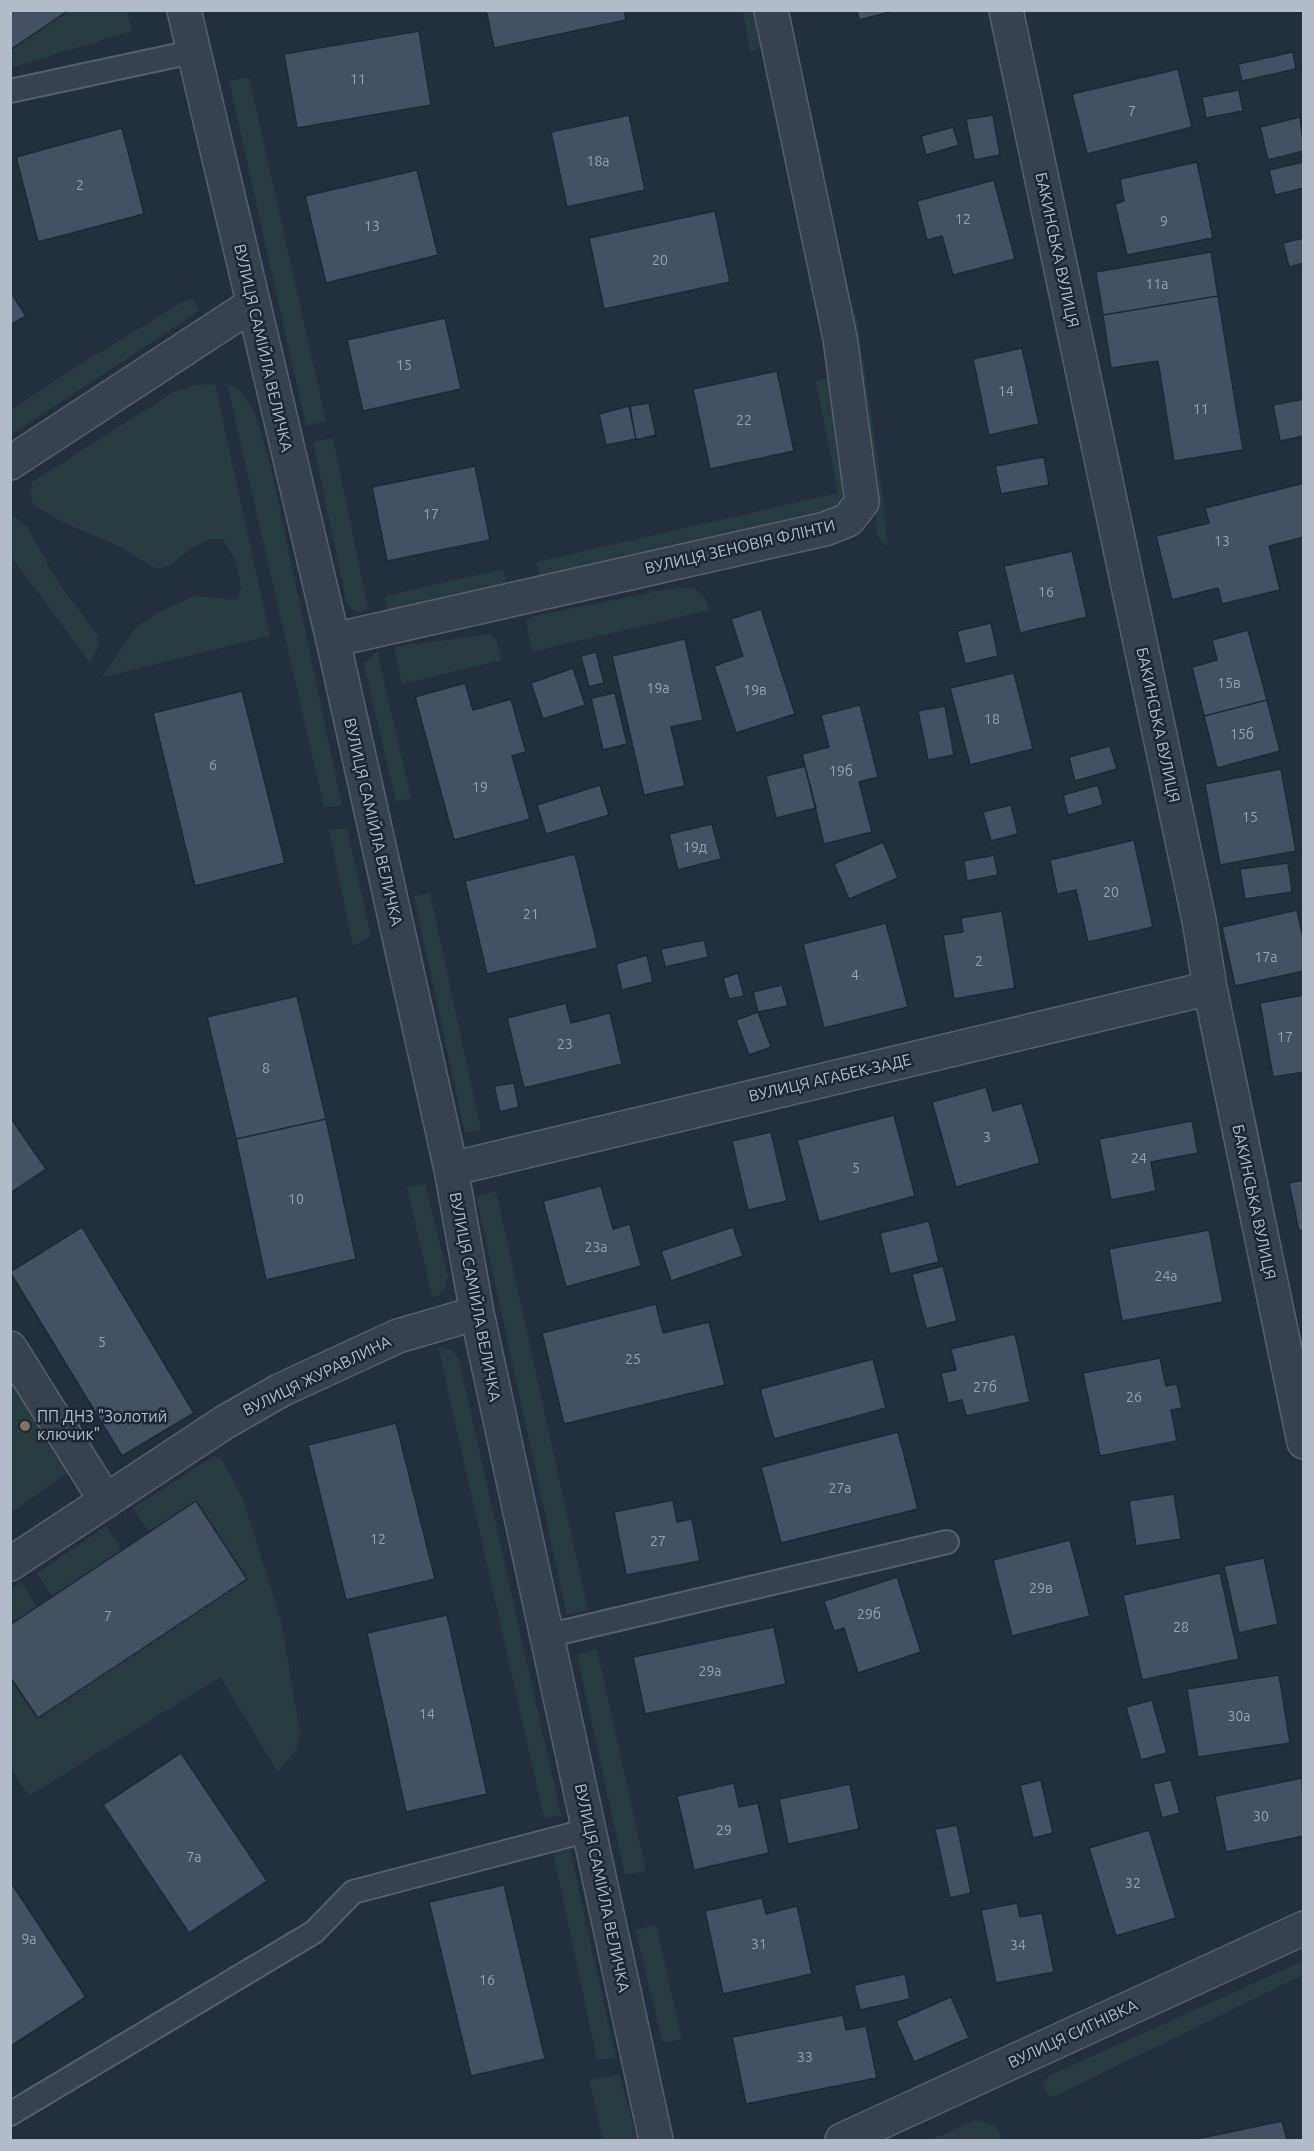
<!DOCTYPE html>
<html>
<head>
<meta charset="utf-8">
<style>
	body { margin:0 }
	#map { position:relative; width:1314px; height:2151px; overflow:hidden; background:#242f3e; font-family:Ubuntu,sans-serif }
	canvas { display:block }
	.frame { position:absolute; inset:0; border:12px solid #b4bcc9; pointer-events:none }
</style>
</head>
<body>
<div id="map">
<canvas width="1314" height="2151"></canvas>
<div class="frame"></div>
</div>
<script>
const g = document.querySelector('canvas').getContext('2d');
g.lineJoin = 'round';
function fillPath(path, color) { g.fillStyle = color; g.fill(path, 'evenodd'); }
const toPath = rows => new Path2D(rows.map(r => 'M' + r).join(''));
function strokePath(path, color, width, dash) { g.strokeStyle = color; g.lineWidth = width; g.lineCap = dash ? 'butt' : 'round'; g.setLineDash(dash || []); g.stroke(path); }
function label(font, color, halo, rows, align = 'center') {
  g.font = font + ' Ubuntu,sans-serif'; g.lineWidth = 5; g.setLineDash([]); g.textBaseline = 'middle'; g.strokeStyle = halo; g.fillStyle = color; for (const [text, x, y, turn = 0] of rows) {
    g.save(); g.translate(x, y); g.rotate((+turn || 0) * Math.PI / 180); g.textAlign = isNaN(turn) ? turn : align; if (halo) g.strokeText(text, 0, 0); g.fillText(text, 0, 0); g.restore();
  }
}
const green = toPath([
	[69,11,127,11,132,31,11,68,11,50],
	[743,11,757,11,761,29,760,48,750,52],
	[249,77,326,421,306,426,229,81],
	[193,299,199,311,11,435,11,410,74,368,186,300],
	[856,312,880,476,888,546,881,541,877,533,869,454,850,317],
	[832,378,851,483,840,507,540,577,536,562,838,493,816,381],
	[215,384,270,636,101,678,137,626,159,612,194,596,237,600,241,588,236,562,223,539,209,539,190,549,172,564,157,569,118,546,62,522,33,504,30,495,32,482,172,393,196,385],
	[227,384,239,389,254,410,271,467,342,806,324,807],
	[333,438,368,609,360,612,352,609,346,600,313,442],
	[11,514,26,526,59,583,98,636,97,649,90,663,11,556],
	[503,569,506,583,388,611,385,596],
	[677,587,695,589,704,597,710,610,532,652,526,621,534,616],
	[491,634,497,643,502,660,402,684,394,647],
	[377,651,411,798,396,802,364,664],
	[347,828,371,936,353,946,329,830],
	[430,893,481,1130,465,1133,414,896],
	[425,1184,448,1276,445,1288,438,1296,432,1297,407,1187],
	[496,1191,588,1610,567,1615,476,1196],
	[441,1346,453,1351,459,1360,561,1815,544,1818,449,1396,439,1349],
	[10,1381,70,1471,11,1513,10,1513],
	[214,1456,221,1458,243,1499,281,1620,300,1732,297,1749,278,1772,220,1677,29,1796,11,1769,10,1677,247,1579,196,1502,149,1532,133,1508],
	[106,1526,122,1551,52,1597,37,1573],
	[21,1582,37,1607,10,1625,10,1589],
	[597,1649,646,1871,625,1875,577,1654],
	[569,1846,616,2058,597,2060,553,1852],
	[656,1925,682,2039,663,2043,635,1930],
	[1301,1962,1303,1963,1303,1975,1051,2098,1043,2086,1048,2076],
	[619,2074,637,2140,603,2140,589,2080],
	[975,2120,995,2125,1003,2140,931,2140]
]);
const building = toPath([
	[10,10,69,10,10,50,10,10],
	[486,10,624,10,626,20,494,48,486,10],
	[857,10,897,10,859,20,857,10],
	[419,31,431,105,297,128,284,54,419,31],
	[1293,52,1296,69,1242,81,1238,64,1293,52],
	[1178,69,1192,127,1087,154,1072,94,1178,69],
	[1239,90,1243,111,1206,118,1202,97,1239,90],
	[629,115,645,190,567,207,551,132,629,115],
	[993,115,1000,155,974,160,966,119,993,115],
	[1300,117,1304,151,1268,160,1260,127,1300,117],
	[953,127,959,145,926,155,921,136,953,127],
	[122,128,144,214,38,242,16,157,122,128],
	[1197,162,1213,238,1127,255,1115,204,1124,201,1120,179,1197,162],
	[1304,162,1304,188,1275,195,1269,170,1304,162],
	[417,170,438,255,326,283,305,196,417,170],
	[994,180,1015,259,953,275,942,236,927,240,917,201,994,180],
	[715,211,730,282,604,309,589,238,715,211],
	[1304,238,1304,263,1289,267,1283,243,1304,238],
	[1211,252,1218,296,1103,315,1096,272,1211,252],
	[10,291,26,316,10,325,10,291],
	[1218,296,1243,450,1174,461,1158,361,1111,368,1103,315,1218,296],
	[445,318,461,389,363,411,347,340,445,318],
	[1022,348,1039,424,989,435,973,359,1022,348],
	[777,371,794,451,710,469,693,389,777,371],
	[1304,399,1304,436,1280,441,1273,405,1304,399],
	[649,403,656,435,636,440,630,406,649,403],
	[629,406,636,439,606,445,599,414,629,406],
	[1044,457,1049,485,1001,494,995,466,1044,457],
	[475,466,490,540,387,561,372,487,475,466],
	[1304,483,1304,537,1269,546,1280,590,1222,604,1218,588,1172,600,1156,536,1209,523,1205,508,1304,483],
	[1072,551,1087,617,1020,633,1004,566,1072,551],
	[761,609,795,714,736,733,714,666,743,656,731,619,761,609],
	[991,623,998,656,965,664,957,631,991,623],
	[1248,630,1267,700,1204,716,1192,667,1217,660,1212,640,1248,630],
	[685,639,703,720,671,727,685,786,644,795,612,656,685,639],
	[596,652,604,683,589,687,581,656,596,652],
	[573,668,585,705,543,719,531,683,573,668],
	[1014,673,1033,749,970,765,950,688,1014,673],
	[465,683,473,710,511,699,526,752,512,756,530,819,454,840,415,697,465,683],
	[242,691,285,863,195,886,153,713,242,691],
	[615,693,627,744,603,750,591,698,615,693],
	[1267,700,1280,751,1217,768,1204,716,1267,700],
	[860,705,878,777,859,782,872,832,824,844,802,754,829,747,821,715,860,705],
	[945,706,954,755,928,760,918,711,945,706],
	[1110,746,1117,769,1075,781,1069,757,1110,746],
	[805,766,816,808,776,818,766,776,805,766],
	[1281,769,1296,851,1220,865,1205,784,1281,769],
	[600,785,609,815,546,834,537,805,600,785],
	[1098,785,1103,805,1068,815,1063,795,1098,785],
	[1011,805,1018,834,991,841,983,812,1011,805],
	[712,824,721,859,678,870,669,834,712,824],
	[1134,840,1153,927,1088,942,1076,890,1057,894,1050,860,1134,840],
	[883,842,898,878,849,899,834,864,883,842],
	[575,854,598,948,487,974,465,881,575,854],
	[994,855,998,875,967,881,964,861,994,855],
	[1288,863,1292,892,1245,899,1240,869,1288,863],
	[1297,910,1304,943,1304,971,1235,986,1222,927,1297,910],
	[1002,911,1015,988,954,999,943,935,963,932,961,918,1002,911],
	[886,923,908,1007,824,1028,803,944,886,923],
	[704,940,708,957,665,967,661,949,704,940],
	[647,955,653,982,622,990,616,964,647,955],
	[738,973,744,996,729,999,723,978,738,973],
	[782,985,788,1006,758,1012,753,992,782,985],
	[1304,995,1304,1072,1273,1077,1260,1003,1304,995],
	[297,996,326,1119,236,1139,207,1017,297,996],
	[566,1003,571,1023,610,1013,622,1064,524,1088,507,1018,566,1003],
	[758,1012,771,1047,749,1055,736,1020,758,1012],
	[514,1083,519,1107,500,1112,494,1086,514,1083],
	[986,1087,993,1111,1022,1103,1040,1163,956,1187,932,1102,986,1087],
	[894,1115,915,1196,819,1222,797,1140,894,1115],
	[10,1117,46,1169,10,1193,10,1117],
	[326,1119,356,1259,266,1280,236,1139,326,1119],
	[1192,1121,1198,1153,1151,1162,1156,1191,1111,1200,1099,1139,1192,1121],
	[771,1132,787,1201,748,1210,732,1141,771,1132],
	[1304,1180,1304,1230,1299,1231,1289,1183,1304,1180],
	[601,1186,613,1229,630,1224,641,1266,566,1287,543,1201,601,1186],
	[929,1221,939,1262,890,1274,880,1233,929,1221],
	[82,1227,194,1413,122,1456,10,1272,82,1227],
	[733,1227,743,1256,671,1281,661,1251,733,1227],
	[1209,1230,1223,1302,1122,1321,1109,1249,1209,1230],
	[943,1266,957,1321,926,1329,912,1274,943,1266],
	[656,1304,663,1333,709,1322,725,1385,564,1424,542,1333,656,1304],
	[1015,1334,1030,1402,966,1416,962,1400,948,1403,941,1373,956,1370,951,1349,1015,1334],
	[1160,1358,1166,1386,1177,1384,1182,1408,1171,1410,1177,1441,1100,1456,1083,1373,1160,1358],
	[873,1359,886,1408,774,1439,760,1389,873,1359],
	[396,1423,435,1579,346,1600,308,1445,396,1423],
	[898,1432,918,1509,781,1543,761,1467,898,1432],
	[1174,1494,1181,1539,1136,1546,1129,1501,1174,1494],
	[673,1500,677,1522,692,1519,700,1561,626,1575,614,1512,673,1500],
	[196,1501,247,1579,38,1718,10,1677,10,1625,196,1501],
	[1070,1540,1090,1616,1012,1636,993,1560,1070,1540],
	[1264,1558,1278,1624,1239,1633,1224,1566,1264,1558],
	[1220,1573,1239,1659,1142,1680,1123,1595,1220,1573],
	[897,1577,921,1652,858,1673,844,1628,834,1631,824,1601,897,1577],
	[447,1615,487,1794,406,1812,367,1633,447,1615],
	[774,1627,786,1684,645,1714,633,1657,774,1627],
	[1279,1675,1290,1743,1198,1757,1187,1689,1279,1675],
	[1152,1700,1167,1753,1141,1760,1126,1707,1152,1700],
	[181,1753,267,1881,189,1933,103,1805,181,1753],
	[1302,1778,1304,1836,1226,1852,1215,1796,1302,1778],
	[1041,1780,1053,1833,1033,1838,1020,1785,1041,1780],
	[1171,1780,1180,1813,1162,1818,1153,1784,1171,1780],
	[734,1783,739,1807,758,1803,769,1853,694,1870,677,1796,734,1783],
	[850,1784,859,1829,788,1844,779,1799,850,1784],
	[957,1825,971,1893,950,1898,935,1829,957,1825],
	[1149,1830,1176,1918,1116,1936,1089,1848,1149,1830],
	[10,1881,86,1997,11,2046,10,2045,10,1881],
	[504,1885,545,2059,471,2076,429,1902,504,1885],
	[762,1898,766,1914,797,1906,812,1974,723,1994,705,1911,762,1898],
	[1017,1903,1020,1917,1042,1913,1054,1972,996,1983,981,1910,1017,1903],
	[905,1974,910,1999,860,2010,854,1985,905,1974],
	[951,1997,969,2038,914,2062,896,2021,951,1997],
	[843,2015,846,2030,866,2026,877,2078,746,2104,732,2037,843,2015],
	[1282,2121,1287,2140,1192,2140,1282,2121]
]);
const service = toPath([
	[10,91,192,52],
	[546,1636,947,1542],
	[10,2114,314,1932,353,1892,589,1830]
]);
const minor = toPath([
	[184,10,333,640,451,1169,477,1313,656,2140],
	[1006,10,1199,920,1210,988,1304,1442],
	[10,463,253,304],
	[333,640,825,529,848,520,862,502,840,338,771,10],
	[451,1169,1210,988],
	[10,1348,106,1501],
	[10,1564,225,1422,281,1390,398,1336,477,1313]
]);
const tertiary = toPath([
	[842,2140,1304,1928]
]);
const markers = [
	[25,1426,6,"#8d6e63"]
];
const numberNames = [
	["11",358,79],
	["7",1132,111],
	["18а",598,161],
	["2",80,185],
	["12",963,219],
	["9",1164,221],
	["13",372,226],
	["20",660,260],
	["11а",1157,284],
	["15",404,365],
	["14",1006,391],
	["11",1201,409],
	["22",744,420],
	["17",431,514],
	["13",1222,541],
	["16",1046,592],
	["15в",1229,683],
	["19а",658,688],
	["19в",755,690],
	["18",992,719],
	["15б",1242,734],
	["6",213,765],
	["19б",841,771],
	["19",480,787],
	["15",1250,817],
	["19д",695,847],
	["20",1111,892],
	["21",531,914],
	["17а",1266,957],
	["2",979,961],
	["4",855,975],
	["17",1285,1037],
	["23",565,1044],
	["8",266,1068],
	["3",987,1137],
	["24",1139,1158],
	["5",856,1168],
	["10",296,1199],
	["23а",596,1247],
	["24а",1166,1276],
	["5",102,1342],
	["25",633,1359],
	["27б",985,1387],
	["26",1134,1397],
	["27а",840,1488],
	["12",378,1539],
	["27",658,1541],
	["29в",1041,1588],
	["29б",869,1614],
	["7",108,1616],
	["28",1181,1627],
	["29а",710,1671],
	["14",427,1714],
	["30а",1239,1716],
	["30",1261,1816],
	["29",724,1830],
	["7а",194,1857],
	["32",1133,1883],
	["9а",29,1939],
	["31",759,1944],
	["34",1018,1945],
	["16",487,1980],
	["33",805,2057]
];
const streetNames = [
	["БАКИНСЬКА ВУЛИЦЯ",1057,250,78],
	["ВУЛИЦЯ САМІЙЛА ВЕЛИЧКА",263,348,77],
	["ВУЛИЦЯ ЗЕНОВІЯ ФЛІНТИ",740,547,-13],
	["БАКИНСЬКА ВУЛИЦЯ",1158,725,78],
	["ВУЛИЦЯ САМІЙЛА ВЕЛИЧКА",373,822,77],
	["ВУЛИЦЯ АГАБЕК-ЗАДЕ",830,1078,-13],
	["БАКИНСЬКА ВУЛИЦЯ",1254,1202,78],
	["ВУЛИЦЯ САМІЙЛА ВЕЛИЧКА",475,1297,79],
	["ВУЛИЦЯ ЖУРАВЛИНА",317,1376,-26],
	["ВУЛИЦЯ САМІЙЛА ВЕЛИЧКА",602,1888,78],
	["ВУЛИЦЯ СИГНІВКА",1073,2034,-25]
];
const poiNames = [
	["ПП ДНЗ \"Золотий",37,1417],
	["ключик\"",37,1435]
];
fillPath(green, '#263c3f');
fillPath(building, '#455162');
strokePath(building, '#1f2835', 1.5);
strokePath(service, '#565f6c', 26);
strokePath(minor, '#565f6c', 36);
strokePath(tertiary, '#565f6c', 36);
strokePath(service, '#38414e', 22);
strokePath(minor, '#38414e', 33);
strokePath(tertiary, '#38414e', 33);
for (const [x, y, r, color] of markers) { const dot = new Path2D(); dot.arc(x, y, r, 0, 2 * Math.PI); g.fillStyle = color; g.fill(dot); strokePath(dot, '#1d2633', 2); }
label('14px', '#98a1af', null, numberNames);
label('16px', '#b4bcc9', '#1d2633', streetNames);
label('16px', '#b4bcc9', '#1d2633', poiNames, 'left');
</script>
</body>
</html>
